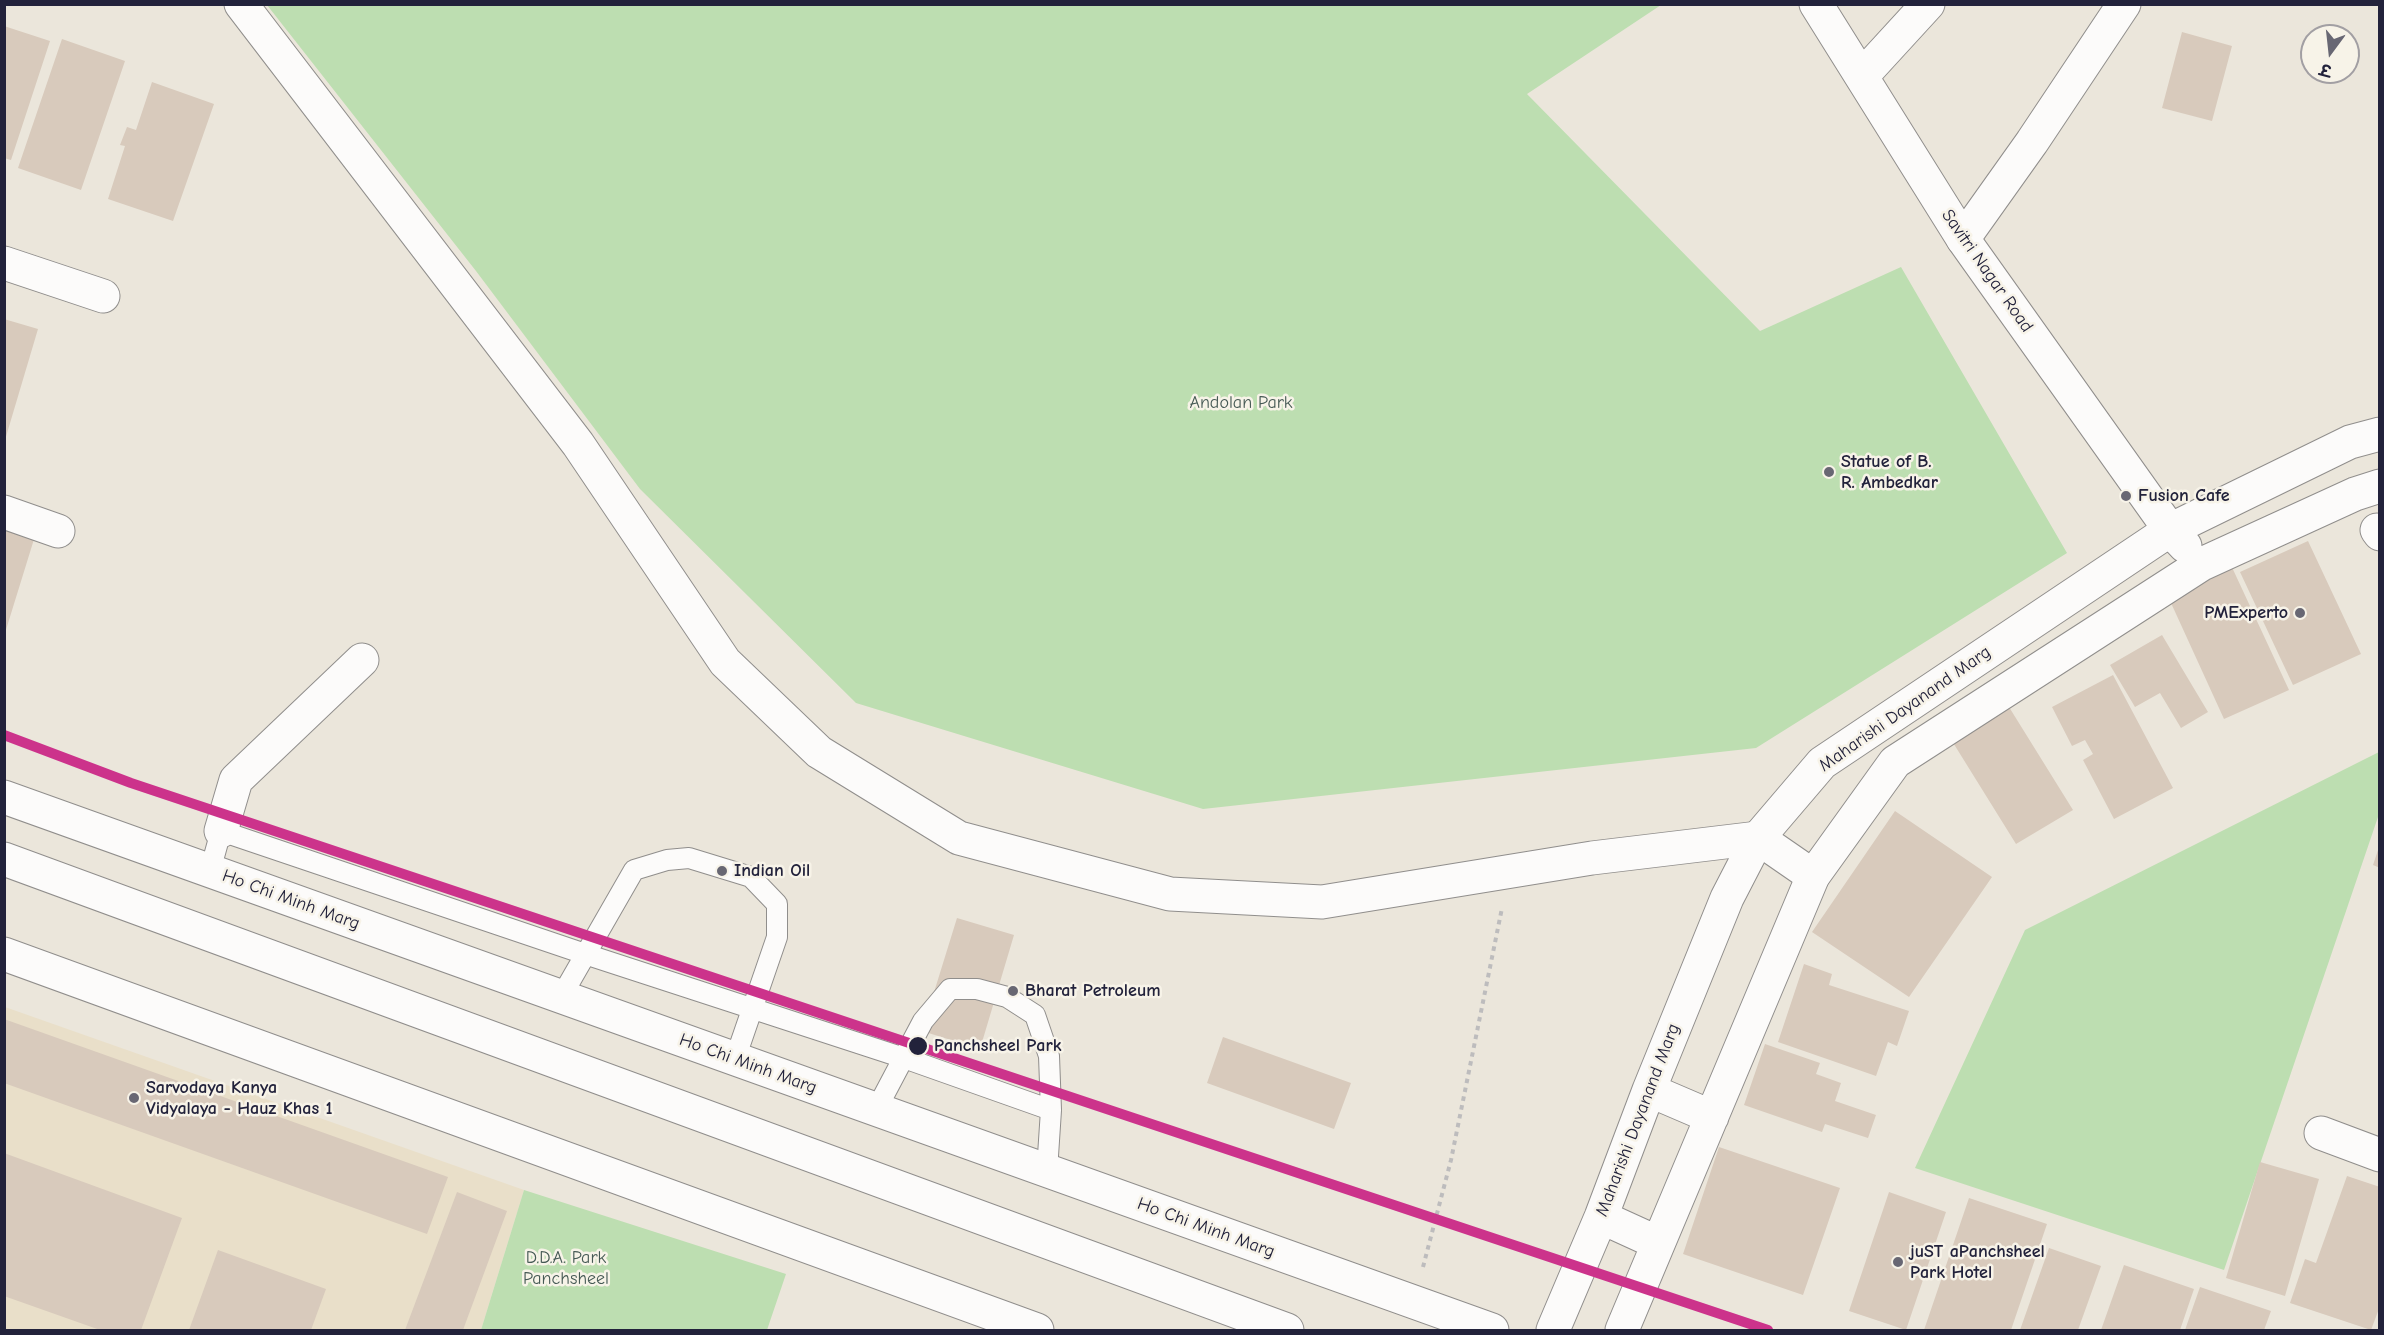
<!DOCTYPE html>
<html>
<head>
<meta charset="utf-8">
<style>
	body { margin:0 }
	#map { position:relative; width:2384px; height:1335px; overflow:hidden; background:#ebe6db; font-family:"Comic Neue","Playpen Sans Deva",sans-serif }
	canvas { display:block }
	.frame { position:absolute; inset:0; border:6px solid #22223b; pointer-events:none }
	.north { position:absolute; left:2300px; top:24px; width:60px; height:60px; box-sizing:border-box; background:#f7f3e8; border:2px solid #a29fa3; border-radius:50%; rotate:195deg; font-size:16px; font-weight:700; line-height:24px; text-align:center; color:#22223b }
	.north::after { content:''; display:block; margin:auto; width:21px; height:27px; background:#686773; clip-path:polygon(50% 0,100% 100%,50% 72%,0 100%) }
</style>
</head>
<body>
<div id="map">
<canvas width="2384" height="1335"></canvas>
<div class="frame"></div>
<div class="north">उ</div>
</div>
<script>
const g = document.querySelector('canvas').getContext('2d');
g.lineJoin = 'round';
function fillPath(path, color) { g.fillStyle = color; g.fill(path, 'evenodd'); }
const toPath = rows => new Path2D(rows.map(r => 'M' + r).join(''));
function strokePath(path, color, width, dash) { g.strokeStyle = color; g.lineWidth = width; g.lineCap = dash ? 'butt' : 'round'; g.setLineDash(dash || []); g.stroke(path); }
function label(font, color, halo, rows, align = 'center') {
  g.font = font + ' "Comic Neue",sans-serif'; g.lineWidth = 5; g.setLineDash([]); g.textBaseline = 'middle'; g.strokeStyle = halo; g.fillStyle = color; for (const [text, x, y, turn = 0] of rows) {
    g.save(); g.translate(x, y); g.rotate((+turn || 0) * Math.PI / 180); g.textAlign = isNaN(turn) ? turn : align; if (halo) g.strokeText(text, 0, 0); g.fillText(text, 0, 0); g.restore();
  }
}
const built = toPath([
	[5,1007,524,1190,481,1330,5,1330]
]);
const green = toPath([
	[267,5,1661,5,1527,94,1760,331,1901,267,2067,553,1756,748,1203,809,856,703,640,489,476,271],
	[2379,752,2379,814,2224,1270,1915,1168,2025,930],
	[524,1190,786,1274,767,1330,481,1330]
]);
const building = toPath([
	[4,26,50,41,11,160,4,158],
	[2182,32,2232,46,2212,121,2162,108],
	[62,39,125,61,81,190,18,168],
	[152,82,214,104,173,221,108,199,125,146,120,145,127,127,136,130],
	[4,319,38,329,5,440,4,440],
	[4,526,35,536,5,633,4,632],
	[2308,541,2361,654,2293,685,2240,572],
	[2230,563,2289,690,2224,719,2166,592],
	[2162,635,2208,712,2181,728,2160,693,2135,707,2110,665],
	[2113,675,2173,788,2114,819,2083,760,2093,754,2085,740,2072,746,2052,707],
	[2009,707,2073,810,2016,844,1952,741],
	[1895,811,1992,877,1909,997,1812,932],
	[2379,847,2380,847,2380,868,2373,865],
	[957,918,1014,935,980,1049,922,1031],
	[1804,964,1832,974,1829,985,1909,1011,1897,1046,1888,1042,1876,1076,1778,1042],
	[4,1019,448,1177,427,1234,4,1083],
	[1223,1037,1351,1083,1334,1129,1207,1083],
	[1765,1044,1820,1063,1816,1074,1841,1083,1835,1101,1876,1115,1868,1138,1825,1124,1822,1132,1744,1105],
	[1719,1147,1840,1188,1803,1295,1683,1254],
	[4,1153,182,1218,141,1330,100,1330,4,1296],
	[2260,1162,2319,1179,2285,1296,2226,1278],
	[2347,1176,2380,1187,2380,1306,2371,1330,2290,1303,2305,1259,2316,1263],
	[457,1192,507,1211,463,1330,405,1330],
	[1889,1192,1946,1212,1906,1330,1849,1311],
	[1969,1198,2047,1224,2011,1330,1924,1330],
	[2049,1248,2101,1266,2078,1330,2020,1330],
	[218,1250,326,1289,311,1330,189,1330],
	[2124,1265,2194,1289,2180,1330,2101,1330],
	[2200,1287,2271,1311,2264,1330,2185,1330]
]);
const path = toPath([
	[1423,1267,1451,1160,1502,908]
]);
const lane = toPath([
	[210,871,221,831,585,954,904,1058,1051,1110],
	[561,997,634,870,667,860,689,858,751,877,777,904,777,937,735,1059],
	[876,1110,923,1021,950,989,977,989,1007,997,1035,1015,1049,1056,1051,1110,1047,1171]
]);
const street = toPath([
	[241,4,578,444,725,662,819,752,959,838,1170,894,1322,902,1592,858,1758,838,1813,876],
	[1862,76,1928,4],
	[1963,239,2032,142,2124,4],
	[4,263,103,296],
	[4,512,58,531],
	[2377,530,2380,534],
	[221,831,236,780,362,660],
	[2321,1133,2380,1155]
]);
const secondary = toPath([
	[1816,4,1963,239,2170,530,2185,546],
	[4,954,1037,1330],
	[1649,1090,1712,1117],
	[1601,1217,1658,1243],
	[1553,1330,1601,1217,1649,1090,1727,898,1758,838,1822,763,2170,530,2350,442,2380,434],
	[1622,1330,1813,876,1895,762,2202,564,2355,494,2380,486]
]);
const primary = toPath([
	[4,797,1492,1330],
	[4,859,1287,1330]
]);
const metro1 = toPath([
	[4,735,131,783,1768,1330]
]);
const markers = [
	[1829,472,6,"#686773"],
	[2126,496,6,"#686773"],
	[2300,613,6,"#686773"],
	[722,871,6,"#686773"],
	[1013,991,6,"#686773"],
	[918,1046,10,"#22223b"],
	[134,1098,6,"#686773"],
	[1898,1262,6,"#686773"]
];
const streetNames = [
	["Savitri Nagar Road",1987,271,55],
	["Maharishi Dayanand Marg",1905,709,-35],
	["Ho Chi Minh Marg",291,900,20],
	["Ho Chi Minh Marg",748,1064,20],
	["Maharishi Dayanand Marg",1638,1120,-69],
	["Ho Chi Minh Marg",1206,1228,20]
];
const parkNames = [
	["Andolan Park",1241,403],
	["D.D.A. Park",566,1258],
	["Panchsheel",566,1279]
];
const poiNames = [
	["Statue of B.",1841,462],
	["R. Ambedkar",1841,483],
	["Fusion Cafe",2138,496],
	["PMExperto",2288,613,"right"],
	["Indian Oil",734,871],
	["Bharat Petroleum",1025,991],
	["Sarvodaya Kanya",146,1088],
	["Vidyalaya - Hauz Khas 1",146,1109],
	["juST aPanchsheel",1910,1252],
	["Park Hotel",1910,1273]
];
const stopNames = [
	["Panchsheel Park",934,1046]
];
fillPath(built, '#e9dfc9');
fillPath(green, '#bddeb1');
fillPath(building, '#d8cabc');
strokePath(lane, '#908e8c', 22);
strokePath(street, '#908e8c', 35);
strokePath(secondary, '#908e8c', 35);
strokePath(primary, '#908e8c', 35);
strokePath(path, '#bdbcbd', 4, [4.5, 4.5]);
strokePath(lane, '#fcfbfa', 20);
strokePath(street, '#fcfbfa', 33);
strokePath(secondary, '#fcfbfa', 33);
strokePath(primary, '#fcfbfa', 33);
strokePath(metro1, '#cc338b', 10);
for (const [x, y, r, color] of markers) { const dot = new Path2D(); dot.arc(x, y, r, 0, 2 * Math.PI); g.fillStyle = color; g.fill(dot); strokePath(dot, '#f7f3e8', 2); }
label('18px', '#22223b', '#f7f3e8', streetNames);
label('18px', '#455954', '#f7f3e8', parkNames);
label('bold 18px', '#22223b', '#f7f3e8', poiNames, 'left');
label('bold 18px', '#22223b', '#f7f3e8', stopNames, 'left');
</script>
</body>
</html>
